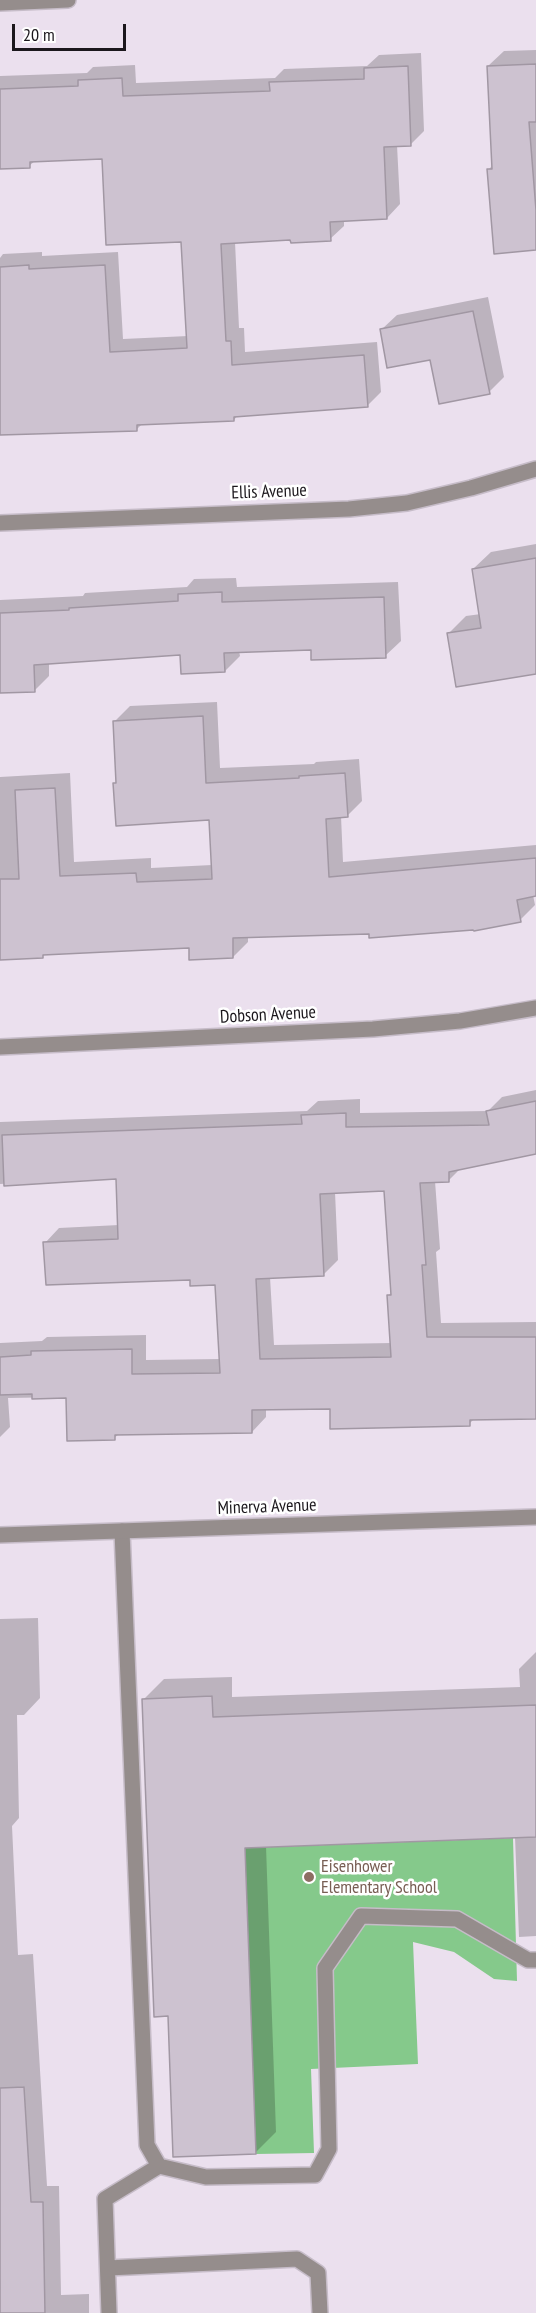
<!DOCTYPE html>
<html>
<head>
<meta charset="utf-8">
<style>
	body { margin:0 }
	#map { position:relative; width:536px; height:2313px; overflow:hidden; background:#ebe0ee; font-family:"PT Sans Narrow",sans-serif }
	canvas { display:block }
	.scale { position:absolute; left:12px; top:24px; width:114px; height:27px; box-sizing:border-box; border:3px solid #1b171c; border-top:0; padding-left:8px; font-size:18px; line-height:21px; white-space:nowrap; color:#1b171c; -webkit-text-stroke:4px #fff; paint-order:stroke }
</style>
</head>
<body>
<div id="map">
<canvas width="536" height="2313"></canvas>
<div class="scale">20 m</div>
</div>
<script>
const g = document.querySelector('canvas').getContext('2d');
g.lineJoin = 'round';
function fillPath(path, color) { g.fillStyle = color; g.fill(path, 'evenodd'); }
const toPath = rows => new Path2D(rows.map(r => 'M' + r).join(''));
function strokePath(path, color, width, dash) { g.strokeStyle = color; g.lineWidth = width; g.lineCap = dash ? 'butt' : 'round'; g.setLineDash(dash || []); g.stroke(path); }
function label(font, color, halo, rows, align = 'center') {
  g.font = font + ' "PT Sans Narrow",sans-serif'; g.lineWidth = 5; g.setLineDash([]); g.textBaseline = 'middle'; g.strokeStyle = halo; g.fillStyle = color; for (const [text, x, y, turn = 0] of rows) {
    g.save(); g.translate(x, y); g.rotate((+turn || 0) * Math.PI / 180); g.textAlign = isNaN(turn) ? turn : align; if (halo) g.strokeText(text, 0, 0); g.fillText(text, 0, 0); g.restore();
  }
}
const green = toPath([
	[513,1838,517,1981,494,1979,454,1952,413,1942,418,2064,311,2069,314,2153,256,2154,245,1848]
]);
const shadow = toPath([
	[536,50,536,249,488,170,493,165,488,66,504,51],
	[421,53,424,131,411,144,397,145,400,204,387,218,344,220,344,226,330,239,292,238,235,242,239,328,244,328,245,352,377,342,381,392,367,406,237,416,234,420,142,424,136,430,0,434,0,258,3,254,42,252,42,256,118,252,123,339,188,336,183,240,103,158,36,160,29,166,0,167,0,76,87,73,93,67,135,65,136,83,275,78,284,69,367,66,379,55],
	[488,297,504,377,489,392,381,330,397,315],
	[536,544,536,672,449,633,466,616,481,614,473,569,491,552],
	[236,578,237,587,398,582,401,641,385,656,312,648,239,651,240,656,225,671,182,654,49,662,49,676,34,691,0,692,0,600,83,596,85,593,187,587,194,579],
	[217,702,220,768,314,764,316,762,359,759,362,801,347,816,341,816,343,862,536,845,536,895,533,895,535,905,520,920,370,932,248,936,248,942,233,957,190,946,45,954,43,956,0,950,0,777,70,773,74,862,151,858,151,868,212,865,210,819,115,783,117,781,115,721,130,706],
	[536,1090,536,1152,461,1168,448,1181,435,1181,440,1249,436,1252,441,1323,536,1322,536,1417,475,1418,469,1424,332,1407,266,1408,266,1417,252,1432,119,1434,114,1438,67,1397,8,1398,10,1427,0,1437,0,1343,42,1341,47,1337,146,1335,146,1360,221,1359,217,1283,45,1243,59,1228,119,1225,118,1178,0,1184,0,1122,307,1111,318,1101,360,1099,360,1113,488,1111,502,1097],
	[385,1190,392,1292,388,1296,392,1343,274,1345,270,1277,324,1274,338,1260,335,1192],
	[38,1618,40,1698,24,1715,17,1715,19,1818,12,1826,18,1955,33,1954,47,2186,59,2186,61,2295,89,2294,89,2313,0,2313,0,1619],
	[536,1652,536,1936,519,1937,515,1837,266,1846,276,2132,255,2153,169,2014,144,1699,164,1679,232,1677,232,1697,520,1687,519,1669]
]);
const building = toPath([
	[536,64,536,122,529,122,536,210,536,250,494,254,487,169,492,169,487,66,536,64],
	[408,66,411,146,384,147,387,219,330,222,331,241,291,243,290,240,221,244,226,341,231,341,232,365,364,355,368,407,234,417,234,421,137,425,137,431,0,435,0,267,29,265,29,269,105,265,110,352,187,348,181,242,106,245,102,159,30,162,30,168,0,169,0,89,78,86,78,80,122,78,123,96,270,91,269,82,364,79,364,68,408,66],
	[473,311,490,394,439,404,430,360,387,368,380,329,473,311],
	[536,558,536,674,456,687,447,633,481,628,472,569,536,558],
	[222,592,222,602,384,597,386,658,311,660,311,650,224,653,225,672,181,674,180,655,34,665,35,692,0,693,0,613,69,610,69,608,178,601,178,594,222,592],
	[203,716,206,783,299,778,299,776,345,773,348,817,326,819,329,877,536,858,536,896,517,900,521,922,474,931,473,930,369,938,369,934,233,938,233,958,189,960,189,948,43,955,43,958,0,960,0,879,19,879,15,790,55,788,60,876,136,873,137,882,212,879,209,820,116,826,113,783,116,783,113,721,203,716],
	[536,1101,536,1154,449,1172,449,1182,420,1183,426,1265,422,1265,427,1337,536,1337,536,1419,470,1420,470,1426,330,1429,330,1409,252,1410,252,1433,115,1435,115,1440,67,1441,66,1398,32,1399,32,1394,0,1395,0,1357,31,1355,31,1351,132,1349,132,1374,220,1373,215,1285,190,1286,190,1280,46,1285,43,1242,118,1239,116,1179,4,1186,2,1135,302,1124,301,1115,346,1113,346,1127,489,1125,486,1111,536,1101],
	[384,1191,391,1295,387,1295,391,1357,260,1359,256,1279,324,1276,320,1194,384,1191],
	[212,1696,213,1717,536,1705,536,1837,245,1848,256,2154,173,2157,168,2016,154,2017,142,1699,212,1696],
	[24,2087,31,2202,43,2202,45,2313,0,2313,0,2088,24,2087]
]);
const service = toPath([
	[122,1531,147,2145,159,2166,206,2177,315,2175,329,2149,325,1968,361,1916,457,1919,528,1960,536,1960],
	[108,2268,297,2259,318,2273,320,2313],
	[109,2313,105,2199,159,2166]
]);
const minor = toPath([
	[0,3,68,0],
	[0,523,349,509,407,503,471,488,536,469],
	[0,1047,373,1029,460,1021,536,1008],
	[0,1535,536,1517]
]);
const markers = [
	[309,1877,6,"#8d6e63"]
];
const streetNames = [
	["Ellis Avenue",269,492,-2],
	["Dobson Avenue",268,1015,-3],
	["Minerva Avenue",267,1507,-2]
];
const educationNames = [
	["Eisenhower",321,1867],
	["Elementary School",321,1888]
];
fillPath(green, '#85c98b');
fillPath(shadow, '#0003');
fillPath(building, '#cdc2d0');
strokePath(building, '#a197a3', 1.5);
strokePath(service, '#c6bcc8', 18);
strokePath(minor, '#c6bcc8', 18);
strokePath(service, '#958d8c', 15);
strokePath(minor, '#958d8c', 15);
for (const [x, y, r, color] of markers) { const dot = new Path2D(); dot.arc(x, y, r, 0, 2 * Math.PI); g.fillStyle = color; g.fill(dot); strokePath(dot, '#fff', 2); }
label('18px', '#1b171c', '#fff', streetNames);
label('18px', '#785e54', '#fff', educationNames, 'left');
</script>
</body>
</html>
